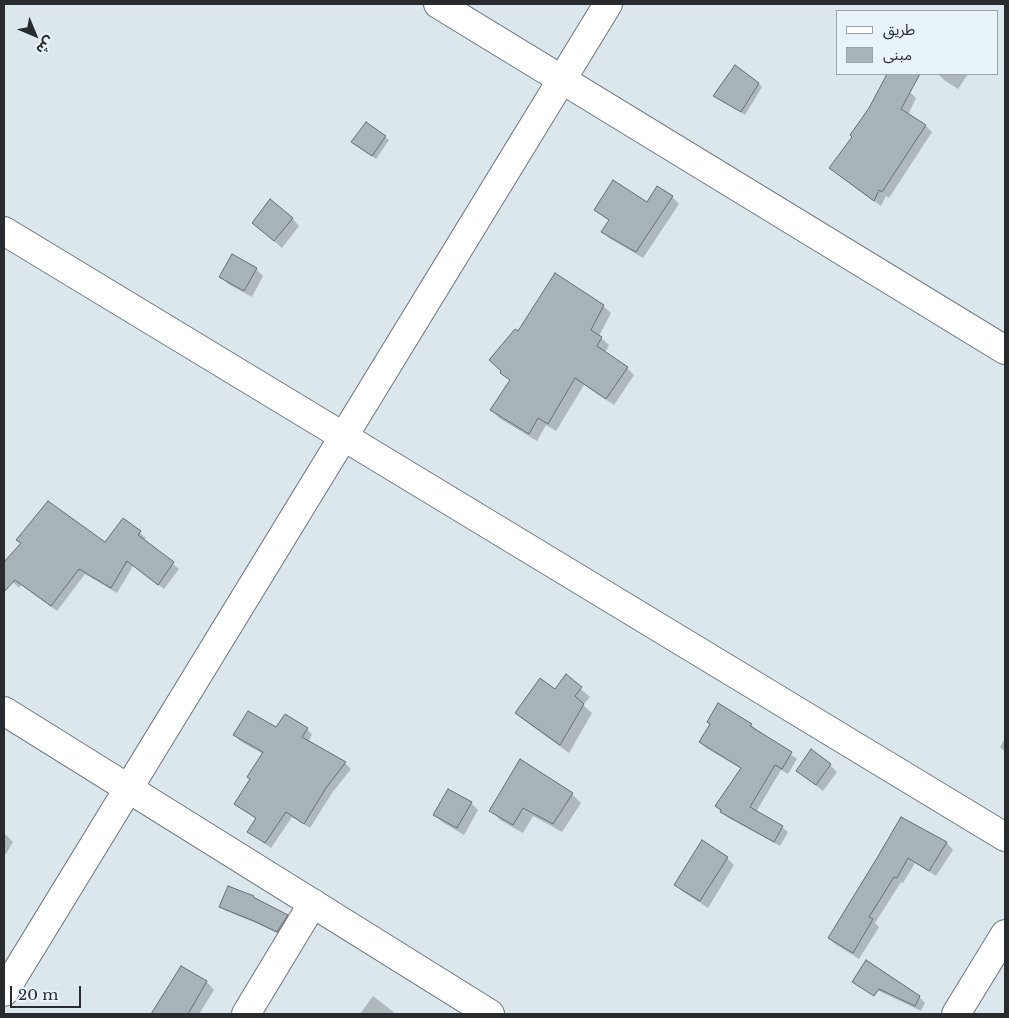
<!DOCTYPE html>
<html>
<head>
<meta charset="utf-8">
<style>
	body { margin:0 }
	#map { position:relative; width:1009px; height:1018px; overflow:hidden; background:#dbe7ec; font-family:"Libre Baskerville","Noto Sans Arabic",serif }
	canvas { display:block }
	.frame { position:absolute; inset:0; border:5px solid #282c2e; pointer-events:none }
	.legend { position:absolute; left:836px; top:10px; width:162px; height:65px; box-sizing:border-box; background:#e8f4f9; border:1px solid #9ba4a8; margin:0; padding:6px 9px; list-style:none; font-size:15px; color:#282c2e }
	.legend li { display:flex; align-items:center; gap:10px; height:25px }
	.legend b { width:25px; border:1px solid #9ba4a8 }
	.north { position:absolute; left:10px; top:10px; width:50px; height:50px; -webkit-text-stroke:4px #e8f4f9; paint-order:stroke; rotate:135deg; font-size:14px; font-weight:700; line-height:20px; text-align:center; color:#282c2e }
	.north::after { content:''; display:block; margin:auto; width:18px; height:22px; background:#282c2e; clip-path:polygon(50% 0,100% 100%,50% 72%,0 100%) }
	.scale { position:absolute; left:10px; top:986px; width:71px; height:22px; box-sizing:border-box; border:2px solid #282c2e; border-top:0; padding-left:6px; font-size:15px; line-height:18px; white-space:nowrap; color:#282c2e; -webkit-text-stroke:4px #e8f4f9; paint-order:stroke }
</style>
</head>
<body>
<div id="map">
<canvas width="1009" height="1018"></canvas>
<div class="frame"></div>
<ul class="legend">
<li><b style="height:6px;background:#fff"></b>طريق</li>
<li><b style="height:14px;background:#a8b3b9"></b>مبنى</li>
</ul>
<div class="north">ش</div>
<div class="scale">20 m</div>
</div>
<script>
const g = document.querySelector('canvas').getContext('2d');
g.lineJoin = 'round';
function fillPath(path, color) { g.fillStyle = color; g.fill(path, 'evenodd'); }
const toPath = rows => new Path2D(rows.map(r => 'M' + r).join(''));
function strokePath(path, color, width, dash) { g.strokeStyle = color; g.lineWidth = width; g.lineCap = dash ? 'butt' : 'round'; g.setLineDash(dash || []); g.stroke(path); }
const shadow = toPath([
	[938,74,968,74,958,89,944,80],
	[758,83,762,87,745,115,715,96],
	[910,92,916,98,908,115,926,126,932,132,889,198,886,196,881,206,837,174,854,137],
	[366,123,389,140,376,159,356,145],
	[672,197,679,204,643,258,609,238,603,232,610,221,595,209,648,204],
	[292,218,299,226,282,248,253,223],
	[256,269,263,276,252,297,228,284,221,277],
	[603,306,611,313,599,336,609,345,605,353,627,368,634,375,614,405,584,385,556,431,546,425,537,441,499,418,492,410,511,381,501,373,518,332],
	[124,519,146,538,144,541,179,569,164,589,133,566,117,593,85,574,57,611,21,585,19,588,4,574,4,564,22,544,105,544],
	[566,676,590,697,583,705,592,713,569,753,525,721,516,713,555,690],
	[751,725,797,759,788,774,781,770,756,812,782,827,788,832,780,846,727,817,716,806,742,769,706,748,700,742],
	[277,729,307,729,312,735,308,742,345,763,351,769,332,793,310,828,292,817,271,848,249,832,257,819,241,809,236,804,263,754,240,741,235,735],
	[1005,738,1005,752,1000,747],
	[830,765,837,772,823,791,797,771],
	[572,794,581,803,562,832,533,816,523,833,500,820,491,810],
	[471,803,478,810,464,835,442,822,435,815],
	[901,818,947,843,953,850,936,876,915,863,903,883,901,882,875,923,879,927,859,959,835,944,829,938],
	[4,833,13,842,4,857],
	[727,858,734,865,708,908,682,891,675,884],
	[253,897,290,919,281,935,258,924,224,910,221,907],
	[181,967,207,982,214,990,199,1014,152,1014],
	[862,983,919,997,925,1003,921,1011],
	[373,996,396,1014,360,1014]
]);
const building = toPath([
	[735,65,759,83,741,112,713,96,735,65],
	[887,74,920,74,901,109,926,125,882,192,879,190,874,201,829,168,852,137,850,135,869,108,887,74],
	[366,122,386,136,372,156,351,142,366,122],
	[613,180,647,202,657,186,673,196,636,252,601,232,609,220,594,210,613,180],
	[270,199,293,218,274,241,252,223,270,199],
	[232,254,257,268,244,291,219,277,232,254],
	[555,273,604,305,591,330,602,337,597,346,628,367,606,399,575,378,548,424,538,418,529,434,490,410,510,380,500,373,501,371,489,360,515,329,518,331,555,273],
	[48,501,105,542,123,518,141,531,138,535,174,562,158,585,127,561,111,588,79,569,51,606,15,580,4,592,4,562,21,543,16,540,48,501],
	[566,674,582,687,575,696,584,704,560,745,515,713,540,678,555,689,566,674],
	[718,703,752,724,750,726,792,752,782,769,775,765,750,807,783,826,774,842,720,812,721,810,715,806,741,768,699,742,710,724,707,722,718,703],
	[248,711,276,727,285,714,308,728,302,737,346,762,326,788,304,824,286,812,265,843,247,832,256,818,234,804,250,779,247,777,263,752,233,735,248,711],
	[811,749,831,764,816,785,796,771,811,749],
	[520,759,573,793,553,824,523,808,513,825,489,811,520,759],
	[448,789,472,802,457,828,433,815,448,789],
	[901,817,947,842,929,871,908,858,897,878,894,877,869,917,873,919,853,953,828,938,877,858,901,817],
	[702,840,728,857,700,901,674,885,702,840],
	[228,886,254,896,253,897,288,915,277,932,254,921,219,907,228,886],
	[866,960,920,996,915,1006,879,989,874,996,852,982,866,960],
	[181,966,207,981,188,1014,151,1014,181,966]
]);
const street = toPath([
	[438,4,1005,350],
	[4,231,1005,837],
	[4,711,490,1014],
	[4,992,608,4],
	[246,1014,313,903],
	[956,1014,1005,934]
]);
fillPath(shadow, '#0003');
fillPath(building, '#a8b3b9');
strokePath(building, '#646e73', 1);
strokePath(street, '#6b767b', 30);
strokePath(street, '#fff', 28);
</script>
</body>
</html>
